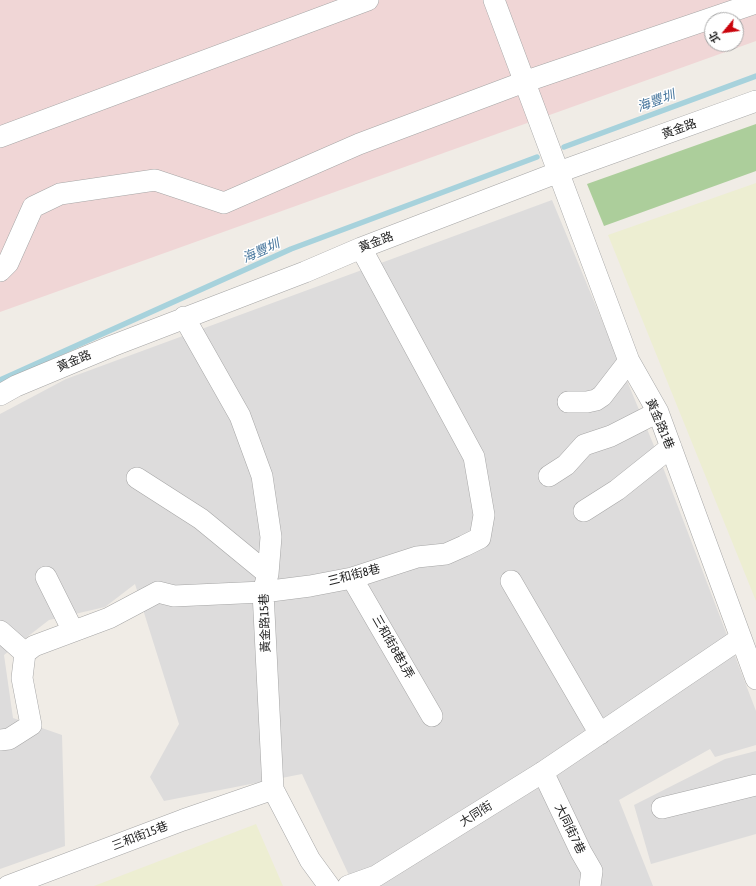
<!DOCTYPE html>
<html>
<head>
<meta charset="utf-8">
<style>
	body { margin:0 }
	#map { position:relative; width:756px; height:886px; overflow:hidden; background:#f0ece6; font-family:"Asap Condensed","Noto Sans TC",sans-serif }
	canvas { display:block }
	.north { position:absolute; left:704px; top:12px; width:40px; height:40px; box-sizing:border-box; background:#fff; border:1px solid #a5a5a5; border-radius:50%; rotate:241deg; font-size:11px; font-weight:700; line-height:16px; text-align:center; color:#1f1f1f }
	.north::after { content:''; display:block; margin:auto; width:14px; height:18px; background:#ca040c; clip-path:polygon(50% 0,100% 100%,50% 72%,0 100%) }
</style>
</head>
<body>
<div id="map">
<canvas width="756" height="886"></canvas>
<div class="north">北</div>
</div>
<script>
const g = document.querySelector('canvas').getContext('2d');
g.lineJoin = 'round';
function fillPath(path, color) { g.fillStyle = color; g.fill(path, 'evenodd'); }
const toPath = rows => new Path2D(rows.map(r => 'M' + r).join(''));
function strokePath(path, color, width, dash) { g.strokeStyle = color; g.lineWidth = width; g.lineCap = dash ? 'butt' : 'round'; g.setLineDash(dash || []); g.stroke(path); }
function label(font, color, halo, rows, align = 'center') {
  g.font = font + ' "Asap Condensed","Noto Sans TC",sans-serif'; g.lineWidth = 3; g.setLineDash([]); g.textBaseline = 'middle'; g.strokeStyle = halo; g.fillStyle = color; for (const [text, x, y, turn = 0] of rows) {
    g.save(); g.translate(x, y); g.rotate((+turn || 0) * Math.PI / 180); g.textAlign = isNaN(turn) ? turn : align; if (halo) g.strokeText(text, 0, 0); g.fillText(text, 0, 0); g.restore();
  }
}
const residential = toPath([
	[552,200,664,470,756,711,756,745,715,757,710,749,619,800,653,886,354,886,302,774,164,801,150,777,179,724,135,584,105,607,49,620,4,655,13,718,62,735,65,846,0,869,0,414,66,379],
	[756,751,756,834,651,864,634,805,725,759]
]);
const commercial = toPath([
	[0,0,756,0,756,41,0,312],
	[712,20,736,20,736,44,712,44]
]);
const farmland = toPath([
	[756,183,756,601,608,235],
	[256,824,283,886,94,886]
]);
const forest = toPath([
	[756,124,756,171,604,226,587,184]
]);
const stream = toPath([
	[564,147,756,76],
	[0,380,291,249,537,157]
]);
const minor = toPath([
	[494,0,629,361,658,412,756,679],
	[0,137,368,0],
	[0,271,8,263,33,207,60,194,155,180,224,203,359,144,524,82,756,3],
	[184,317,240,416,262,476,271,537,268,574,263,592,273,789,310,860,329,886],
	[0,395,16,386,112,346,305,272,361,248,559,172,756,101],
	[568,402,587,402,596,400,602,396,629,361],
	[549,476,566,465,584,445,611,436,658,412],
	[137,478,201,519,268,574],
	[584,511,617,490,671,447],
	[46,577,73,631],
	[352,578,432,716],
	[511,581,600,734],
	[0,631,25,653],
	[0,740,9,739,31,725,22,678,25,653,34,646,109,618,158,592,174,596,263,592,310,586,352,578,417,557,446,554,464,546,480,538,484,515,474,457,361,248],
	[543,772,581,852,592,871,590,886],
	[662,808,756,785],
	[8,886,183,820,273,789],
	[348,886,376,876,543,772,741,638]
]);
const streetNames = [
	["黃金路",679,129,-20],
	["黃金路",376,242,-21],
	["黃金路",74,361,-23],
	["黃金路1巷",660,424,67],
	["三和街8巷",354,575,-14],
	["黃金路15巷",265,623,-92],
	["三和街8巷1弄",393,647,60],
	["大同街",476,814,-32],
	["大同街7巷",570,829,64],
	["三和街15巷",140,836,-21]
];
const waterNames = [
	["海豐圳",656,101,-20],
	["海豐圳",261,251,-24]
];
fillPath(residential, '#dddcdc');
fillPath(commercial, '#f0d6d6');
fillPath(farmland, '#edeed2');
fillPath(forest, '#acce9b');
strokePath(stream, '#a7d2dc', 5.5);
strokePath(minor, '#a6a6a6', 22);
strokePath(minor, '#fff', 21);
label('12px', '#1f1f1f', '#fff', streetNames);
label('italic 13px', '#47769d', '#fff', waterNames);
</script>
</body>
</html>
